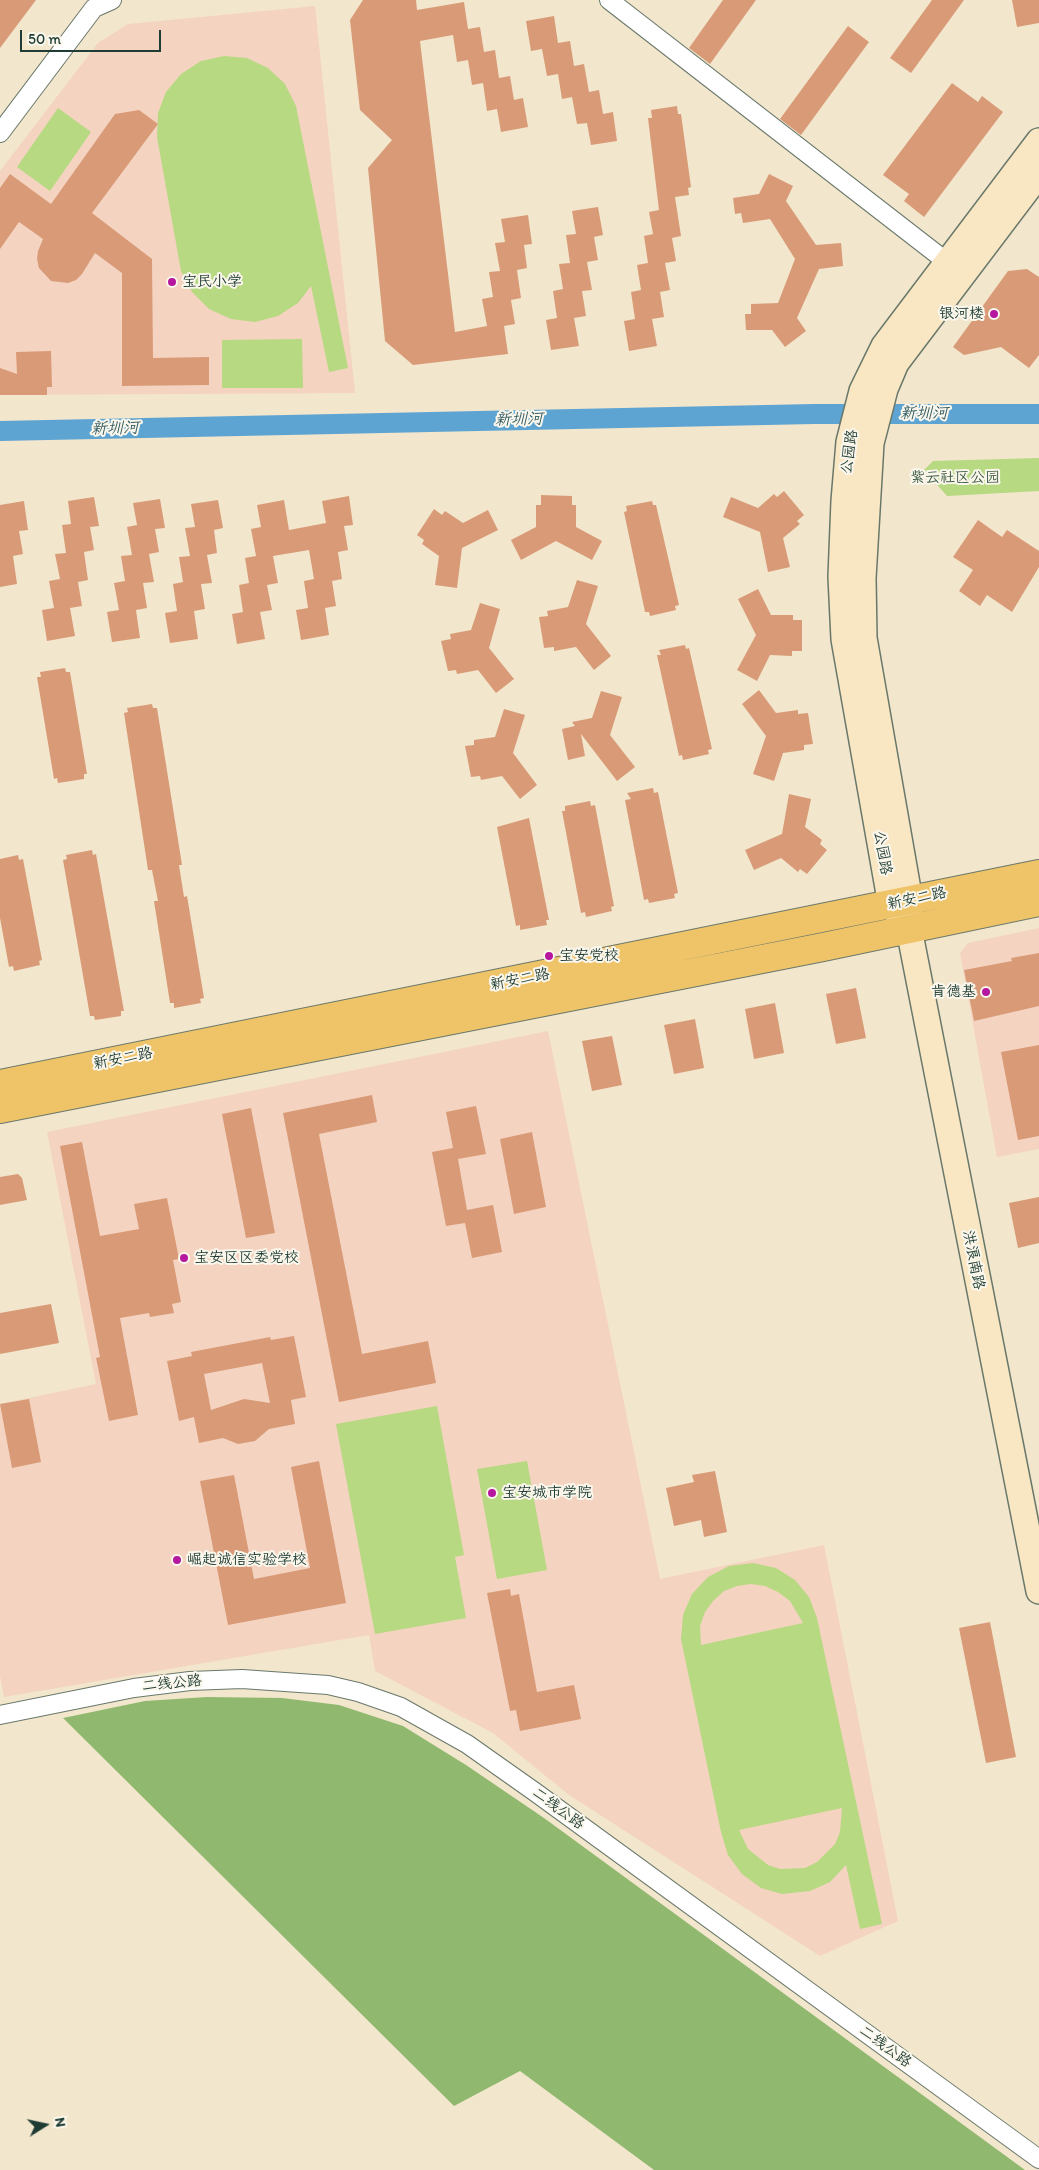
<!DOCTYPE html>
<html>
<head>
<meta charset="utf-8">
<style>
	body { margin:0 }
	#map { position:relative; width:1039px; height:2170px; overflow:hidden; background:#f2e6cd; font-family:Itim,sans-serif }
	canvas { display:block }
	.north { position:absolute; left:20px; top:2100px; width:50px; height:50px; -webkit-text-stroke:4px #fbf7ec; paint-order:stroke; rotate:80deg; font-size:14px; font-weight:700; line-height:20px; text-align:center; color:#1f3d34 }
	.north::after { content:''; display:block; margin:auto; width:18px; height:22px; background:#1f3d34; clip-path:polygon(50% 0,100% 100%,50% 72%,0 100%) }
	.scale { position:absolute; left:20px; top:30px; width:141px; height:22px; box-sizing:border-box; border:2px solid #1f3d34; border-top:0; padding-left:6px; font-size:15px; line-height:18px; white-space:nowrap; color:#1f3d34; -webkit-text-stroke:4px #fbf7ec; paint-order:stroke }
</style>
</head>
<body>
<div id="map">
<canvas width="1039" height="2170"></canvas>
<div class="north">N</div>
<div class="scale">50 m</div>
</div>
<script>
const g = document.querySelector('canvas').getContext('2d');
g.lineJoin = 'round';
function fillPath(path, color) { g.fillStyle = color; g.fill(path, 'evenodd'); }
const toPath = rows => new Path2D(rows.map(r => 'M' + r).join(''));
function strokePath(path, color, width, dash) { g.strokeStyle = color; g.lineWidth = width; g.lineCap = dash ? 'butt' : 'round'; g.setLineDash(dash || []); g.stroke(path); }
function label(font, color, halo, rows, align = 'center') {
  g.font = font + ' Itim,"LXGW WenKai TC",sans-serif'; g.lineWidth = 4; g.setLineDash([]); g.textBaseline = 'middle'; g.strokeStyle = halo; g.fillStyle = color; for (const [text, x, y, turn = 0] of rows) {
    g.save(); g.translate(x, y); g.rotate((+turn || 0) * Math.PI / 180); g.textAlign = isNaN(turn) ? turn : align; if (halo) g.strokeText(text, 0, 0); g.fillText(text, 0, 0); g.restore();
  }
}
const built = toPath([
	[315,6,355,393,0,395,0,171,98,43,128,24],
	[1039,928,1039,1149,997,1157,960,953,968,943],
	[548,1031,660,1579,824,1545,898,1921,820,1956,569,1795,493,1733,375,1671,369,1635,4,1697,0,1676,0,1404,96,1384,47,1132]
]);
const green = toPath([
	[224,56,247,58,268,68,285,84,296,106,348,368,329,372,311,286,298,303,278,316,255,322,231,319,209,309,192,292,181,271,157,137,158,113,166,92,181,74,201,61],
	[58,108,91,132,50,191,17,167],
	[302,339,303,388,222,388,222,340],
	[1039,458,1039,491,947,496,924,470,933,461],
	[437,1406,464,1555,455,1557,466,1618,375,1634,336,1424],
	[527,1461,547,1570,497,1579,477,1469],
	[753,1563,776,1568,795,1580,809,1597,817,1618,882,1924,860,1929,846,1865,830,1882,810,1891,782,1894,761,1888,742,1874,728,1855,721,1832,681,1639,683,1615,692,1594,708,1577,729,1566],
	[751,1584,765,1586,778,1592,790,1601,803,1623,701,1645,700,1626,705,1612,713,1601,724,1591,737,1586],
	[842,1808,840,1832,835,1844,817,1862,805,1868,780,1869,768,1865,748,1849,739,1830]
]);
const forest = toPath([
	[207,1697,282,1698,339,1705,403,1726,466,1765,544,1818,1025,2170,654,2170,520,2071,454,2106,63,1718,145,1701]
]);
const canal = toPath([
	[0,431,814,414,1039,414]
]);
const building = toPath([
	[0,0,36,0,0,48],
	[363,0,416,0,417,10,464,2,468,29,480,27,484,52,495,50,499,78,510,76,514,100,523,98,528,127,501,132,497,109,487,111,483,83,472,85,468,60,457,62,453,35,420,41,455,332,487,326,482,299,493,297,489,272,500,271,495,243,505,242,501,219,528,215,532,244,524,245,527,268,517,270,521,298,511,300,515,324,504,326,508,354,413,365,385,341,368,168,392,140,360,110,350,20],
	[723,0,756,0,710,64,689,48],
	[932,0,964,0,911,73,890,58],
	[1012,0,1039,0,1039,23,1017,27],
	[554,16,558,43,570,41,574,66,584,64,589,92,599,90,603,114,613,112,617,141,591,145,587,123,577,124,572,97,562,99,558,74,547,76,542,49,531,51,526,21],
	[848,26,869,42,801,135,780,119],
	[952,83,978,102,982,96,1003,112,924,217,904,201,909,194,883,175],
	[677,106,678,114,681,114,691,187,688,188,689,195,675,197,681,236,672,238,676,261,665,263,670,290,660,292,664,317,652,319,657,346,629,351,624,321,635,319,631,292,641,290,637,265,648,263,644,236,653,234,649,212,659,210,648,118,652,118,651,110],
	[139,110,158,124,92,213,152,259,153,358,209,357,209,385,122,386,122,273,95,253,82,274,76,280,68,283,51,281,39,268,37,259,38,251,43,239,19,222,0,249,0,188,10,174,51,204,115,114],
	[769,174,793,186,786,201,816,245,841,243,843,266,819,269,797,318,806,331,785,347,772,330,746,330,745,314,751,314,751,304,778,303,795,259,770,219,743,223,741,213,735,214,733,198,759,194],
	[598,207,603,235,594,237,598,260,587,262,592,290,582,291,586,316,574,318,579,346,551,350,546,320,557,318,553,291,563,289,559,264,570,263,566,235,576,234,572,211],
	[1027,269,1039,277,1039,355,1029,368,1001,347,964,355,953,347,1008,271],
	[51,351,52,387,47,387,47,395,0,395,0,368,17,374,16,352],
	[784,491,804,515,797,521,800,524,783,538,790,567,768,572,760,532,723,517,731,497,758,508,774,494,777,497],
	[541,495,572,496,572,505,576,505,576,527,602,541,592,560,556,541,521,560,511,540,536,527,536,505,541,505],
	[349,496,353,525,344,526,348,550,338,552,342,579,332,581,336,606,325,608,329,635,301,640,296,610,308,608,304,581,314,579,309,550,273,556,278,583,267,585,272,610,260,612,265,639,237,644,232,614,243,612,239,585,249,583,245,558,256,556,251,529,261,527,257,505,284,500,289,530,326,523,322,501],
	[94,497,99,526,90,527,94,550,84,552,88,580,78,582,82,606,70,608,75,636,47,641,42,610,54,608,49,581,60,579,55,554,66,553,62,525,71,524,68,501],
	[160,499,165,528,155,529,159,552,149,554,154,582,143,583,147,608,136,610,140,638,112,642,107,612,119,610,114,583,125,581,121,556,132,555,127,527,137,525,133,503],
	[218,500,223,528,214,530,217,553,207,555,212,583,201,584,205,609,194,611,198,639,170,643,165,613,177,611,173,584,183,582,179,557,190,556,185,528,195,527,191,504],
	[24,501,28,530,19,531,23,554,13,556,17,584,0,587,0,505],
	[652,501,653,505,656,505,679,605,675,606,676,610,650,616,649,612,645,612,624,512,627,511,626,506],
	[434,509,442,515,445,511,463,523,488,510,498,530,462,548,457,588,435,585,439,556,422,544,424,540,417,535],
	[978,520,1002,537,1007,530,1039,551,1039,567,1012,612,987,595,980,606,959,591,973,570,953,557],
	[577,580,598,586,586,624,611,656,594,670,576,647,554,651,554,647,544,648,539,617,548,616,547,611,568,607],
	[758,589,771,615,793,615,793,620,802,620,802,651,792,651,792,656,770,655,757,681,737,670,756,635,738,599],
	[480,603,500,609,489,648,514,679,496,693,478,670,457,674,456,670,448,671,441,641,451,639,450,634,471,630],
	[685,645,686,649,689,648,712,749,708,750,709,754,683,760,682,755,679,756,657,655,661,655,659,650],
	[65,668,66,672,70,672,87,774,84,774,84,779,58,783,57,778,54,779,37,677,41,677,40,672],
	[759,690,776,713,798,710,798,714,808,713,810,726,813,744,804,745,804,750,783,753,774,781,753,774,766,736,742,704],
	[601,691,622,697,610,735,635,767,617,781,581,734,585,756,568,760,562,729,575,726,572,722,592,718],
	[152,704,153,708,157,708,182,865,179,865,184,897,187,896,204,998,200,999,201,1003,174,1008,174,1003,170,1003,154,901,158,901,152,870,148,870,124,713,128,712,127,708],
	[504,709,525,715,513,753,537,785,520,799,502,776,481,780,480,776,471,777,465,746,474,745,474,740,495,737],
	[653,788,654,793,658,792,678,893,674,894,675,898,649,903,648,899,644,900,625,800,631,799,627,793],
	[789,794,811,799,805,827,822,840,820,844,827,850,807,874,800,869,798,872,781,858,754,870,745,850,782,834],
	[590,801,591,806,595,805,614,906,611,907,612,911,586,917,585,912,581,913,562,811,565,811,565,806],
	[529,818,549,920,546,920,547,925,520,930,520,925,516,926,497,827],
	[92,850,93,855,96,854,124,1011,121,1011,121,1016,95,1020,94,1016,90,1016,63,860,67,859,66,855],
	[18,855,19,860,23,859,42,960,39,961,40,965,14,971,13,966,9,967,0,918,0,859],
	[1039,953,1039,1006,974,1021,964,970,1012,961,1011,958],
	[856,988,866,1038,836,1044,826,994],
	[775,1003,784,1053,754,1059,745,1009],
	[695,1019,704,1068,674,1074,664,1025],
	[612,1036,622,1085,592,1091,582,1041],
	[1039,1045,1039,1136,1018,1140,1001,1052],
	[372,1095,377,1122,319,1134,362,1354,428,1341,436,1383,339,1402,283,1113],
	[476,1106,486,1154,458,1159,467,1210,493,1205,502,1252,472,1258,465,1223,446,1226,432,1152,453,1148,446,1112],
	[251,1108,275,1233,246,1238,222,1114],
	[532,1132,546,1207,514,1214,500,1139],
	[82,1142,100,1236,139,1229,134,1204,167,1198,179,1259,173,1260,181,1302,172,1304,174,1313,150,1317,149,1313,120,1318,138,1415,109,1421,96,1358,100,1357,60,1146],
	[18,1174,22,1178,27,1200,0,1205,0,1177],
	[1039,1197,1039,1243,1018,1248,1009,1203],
	[51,1304,59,1343,0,1354,0,1313],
	[294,1336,306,1397,291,1400,295,1424,269,1429,255,1441,238,1444,223,1438,199,1443,194,1417,179,1421,167,1361,192,1356,191,1352,270,1337,271,1340],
	[262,1363,270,1403,244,1399,211,1410,204,1374],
	[29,1399,41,1462,12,1468,0,1404],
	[319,1461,346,1603,228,1625,200,1481,234,1475,254,1579,310,1568,291,1467],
	[715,1471,727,1532,704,1537,701,1520,674,1526,666,1488,694,1482,692,1475],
	[510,1589,511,1596,519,1594,537,1692,574,1685,581,1719,520,1731,516,1710,510,1711,487,1593],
	[990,1622,1016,1757,986,1763,959,1628]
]);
const minor = toPath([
	[609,0,956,269],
	[0,133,94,8,112,0],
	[0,1715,134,1688,190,1681,242,1679,328,1685,358,1692,401,1707,467,1744,535,1792,1039,2159]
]);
const secondary = toPath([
	[1039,174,896,363,885,389,871,443,863,578,864,638,910,901,909,929,1039,1591],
	[902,919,891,905,844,639,841,577,844,501,849,442,862,391,884,346,1039,141]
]);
const primary = toPath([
	[0,1084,1039,874],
	[0,1109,823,947,1039,902]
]);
const markers = [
	[172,282,5,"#b5179e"],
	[994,314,5,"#b5179e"],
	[549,956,5,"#b5179e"],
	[986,992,5,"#b5179e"],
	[184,1258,5,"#b5179e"],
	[492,1493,5,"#b5179e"],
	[177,1560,5,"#b5179e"]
];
const poiNames = [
	["宝民小学",182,282],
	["银河楼",984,314,"right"],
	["宝安党校",559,956],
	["肯德基",976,992,"right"],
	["宝安区区委党校",194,1258],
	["宝安城市学院",502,1493],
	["崛起诚信实验学校",187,1560]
];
const streetNames = [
	["公园路",850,452,-82],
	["公园路",882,853,80],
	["新安二路",917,899,-12],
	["新安二路",520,980,-11],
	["新安二路",123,1059,-11],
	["洪浪南路",973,1260,79],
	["二线公路",172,1684,-6],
	["二线公路",558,1809,36],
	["二线公路",885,2047,36]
];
const parkNames = [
	["紫云社区公园",955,478]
];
const waterNames = [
	["新圳河",924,414],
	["新圳河",519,420,-1],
	["新圳河",115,429,-1]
];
fillPath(built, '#f5d3c1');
fillPath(green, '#b6d981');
fillPath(forest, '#90b96f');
strokePath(canal, '#5da4d3', 20);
fillPath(building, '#d99b77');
strokePath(minor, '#69786a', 20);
strokePath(secondary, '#69786a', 28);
strokePath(primary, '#69786a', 30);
strokePath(minor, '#fff', 18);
strokePath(secondary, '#f9e7c3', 25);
strokePath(primary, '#efc469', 28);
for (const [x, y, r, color] of markers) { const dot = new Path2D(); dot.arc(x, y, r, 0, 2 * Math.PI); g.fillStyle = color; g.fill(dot); strokePath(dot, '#fbf7ec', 2); }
label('15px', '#1f3d34', '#fbf7ec', poiNames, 'left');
label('15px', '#1f3d34', '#fbf7ec', streetNames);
label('15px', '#3d5c43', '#fbf7ec', parkNames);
label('italic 16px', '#325c64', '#fbf7ec', waterNames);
</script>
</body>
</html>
